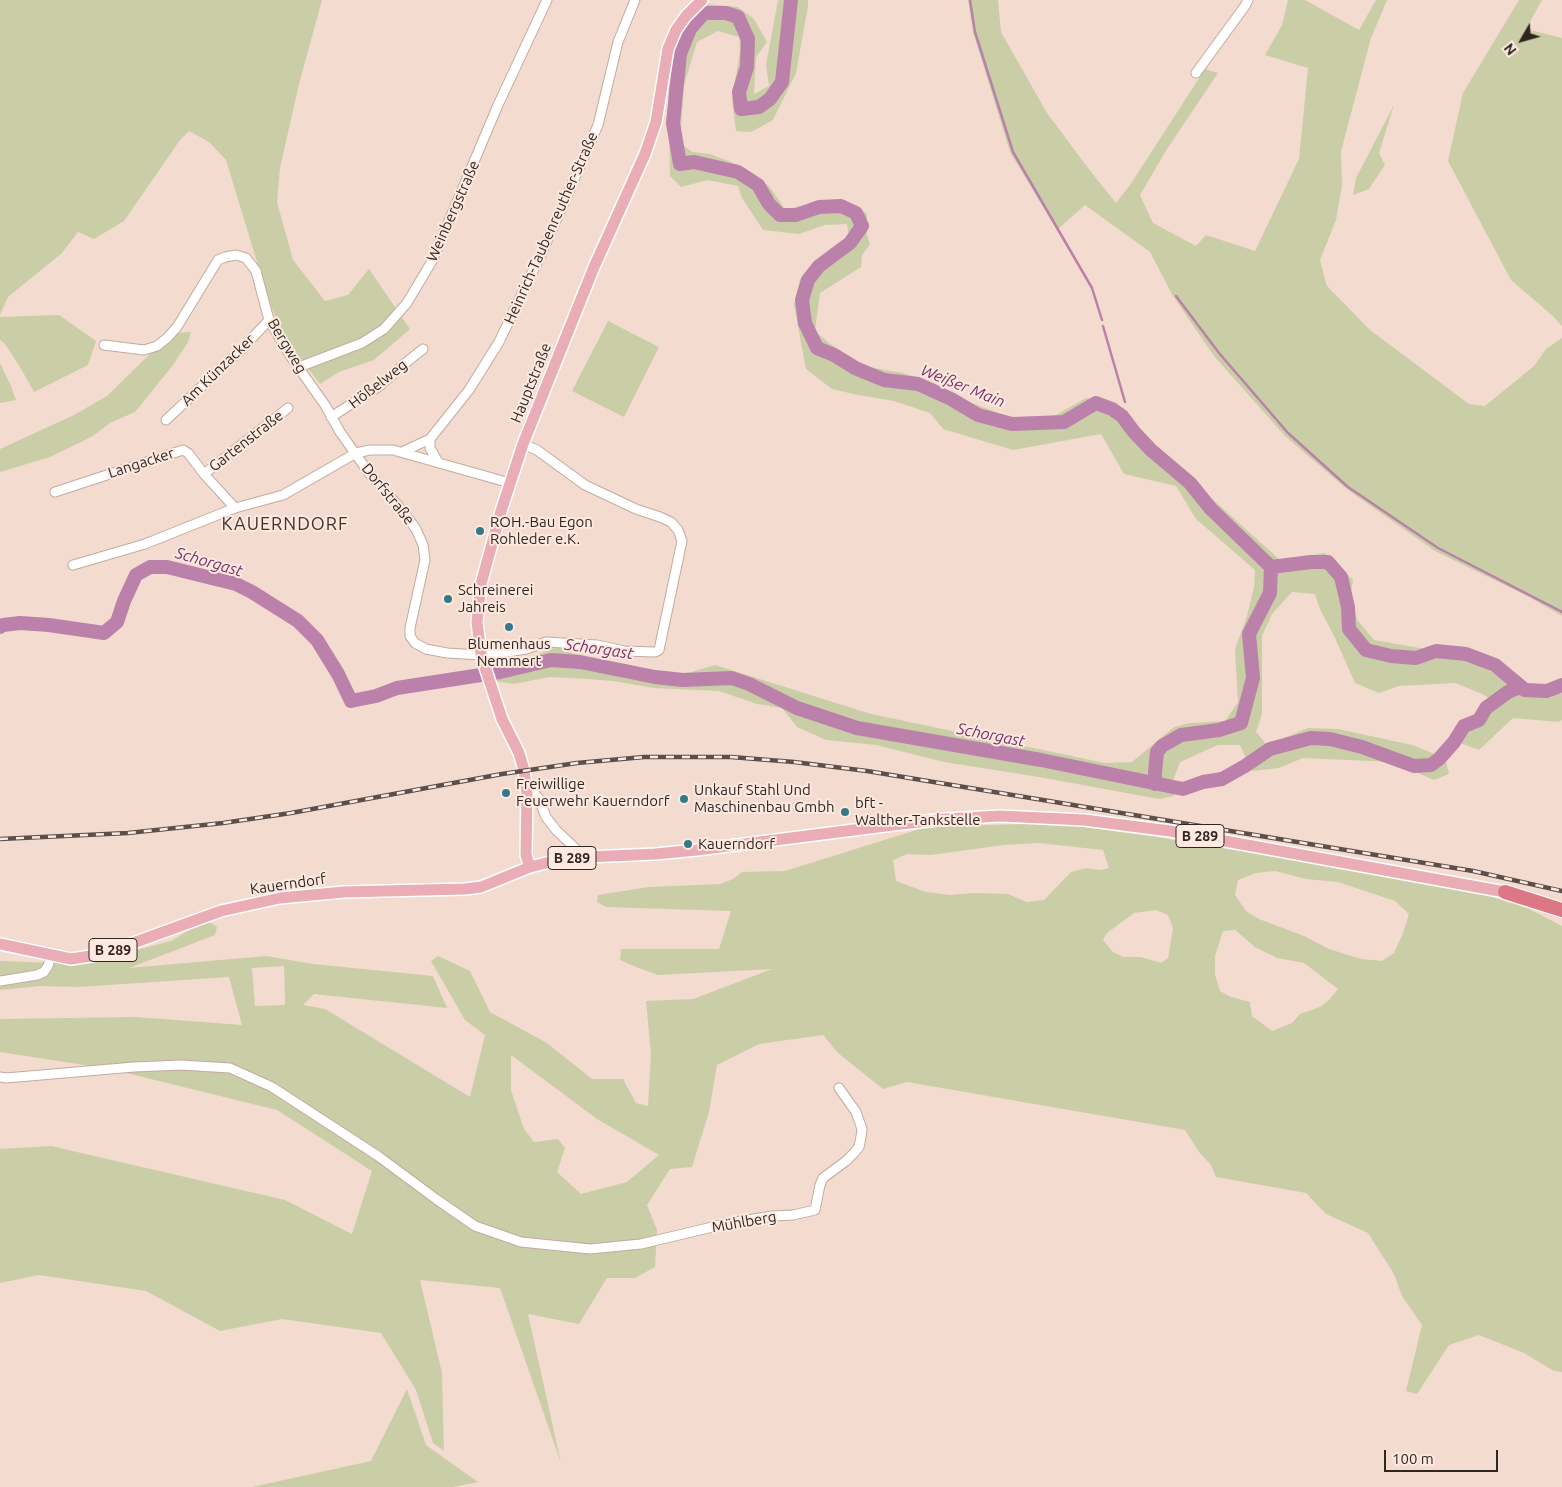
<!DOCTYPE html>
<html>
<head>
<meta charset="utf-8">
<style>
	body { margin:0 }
	#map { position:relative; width:1562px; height:1487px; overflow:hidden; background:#f4dbcf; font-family:Ubuntu,sans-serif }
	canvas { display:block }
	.north { position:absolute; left:1497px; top:15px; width:50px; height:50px; -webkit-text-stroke:4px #fee9e0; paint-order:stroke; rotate:232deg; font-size:14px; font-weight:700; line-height:20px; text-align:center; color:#2f2622 }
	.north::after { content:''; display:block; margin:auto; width:18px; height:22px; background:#2f2622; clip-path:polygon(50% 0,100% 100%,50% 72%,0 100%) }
	.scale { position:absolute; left:1384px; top:1450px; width:114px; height:22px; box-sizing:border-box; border:2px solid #2f2622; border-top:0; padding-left:6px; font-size:15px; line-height:18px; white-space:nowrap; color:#2f2622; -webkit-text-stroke:4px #fee9e0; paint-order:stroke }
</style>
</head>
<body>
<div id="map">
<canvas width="1562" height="1487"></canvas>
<div class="north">N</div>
<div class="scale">100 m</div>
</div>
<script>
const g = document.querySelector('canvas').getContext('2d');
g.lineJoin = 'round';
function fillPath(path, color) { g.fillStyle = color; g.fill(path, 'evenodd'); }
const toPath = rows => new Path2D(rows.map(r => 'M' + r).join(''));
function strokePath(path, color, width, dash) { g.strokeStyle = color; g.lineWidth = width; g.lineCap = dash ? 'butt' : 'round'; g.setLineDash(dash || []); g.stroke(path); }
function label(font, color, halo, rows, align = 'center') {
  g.font = font + ' Ubuntu,sans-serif'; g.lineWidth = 4; g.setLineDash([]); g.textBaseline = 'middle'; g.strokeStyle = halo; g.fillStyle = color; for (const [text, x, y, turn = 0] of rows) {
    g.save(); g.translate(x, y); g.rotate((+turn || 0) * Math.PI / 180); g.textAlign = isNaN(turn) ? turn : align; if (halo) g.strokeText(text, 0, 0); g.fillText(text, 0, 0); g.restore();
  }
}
const green = toPath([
	[0,0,322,0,299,84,280,168,277,202,293,260,325,301,348,295,369,269,410,329,374,360,339,372,320,384,283,336,268,298,226,160,209,142,189,131,180,140,124,221,94,239,78,232,62,253,8,297,0,315],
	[778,0,808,0,808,6,796,73,773,120,751,132,736,131,732,100,740,50,739,37,718,31,697,42,684,85,680,143,692,152,710,154,741,166,769,186,785,209,840,201,867,213,867,235,870,244,862,255,861,267,820,293,815,331,830,344,868,367,903,373,934,383,972,403,1012,418,1054,416,1086,398,1116,404,1168,459,1280,560,1325,553,1353,580,1350,598,1358,621,1374,640,1448,653,1472,659,1525,694,1551,698,1562,689,1562,720,1559,722,1513,718,1479,750,1455,741,1478,724,1500,704,1480,693,1455,683,1399,686,1379,693,1355,683,1335,638,1320,609,1315,594,1292,592,1272,614,1262,636,1262,714,1256,732,1267,745,1308,728,1338,729,1412,745,1445,758,1449,774,1434,780,1393,762,1303,758,1279,768,1252,771,1240,745,1218,745,1180,762,1173,781,1174,796,1159,799,1039,777,944,762,876,745,826,740,797,727,782,708,757,704,719,691,654,688,613,681,588,679,549,677,514,684,489,680,486,669,499,669,557,647,590,660,626,664,640,670,678,676,715,665,871,714,1105,763,1132,762,1174,727,1190,723,1225,721,1238,702,1235,649,1247,616,1254,587,1255,570,1196,519,1176,486,1124,474,1101,434,1013,450,943,429,930,413,894,401,858,395,832,389,806,369,794,305,800,279,849,237,847,224,825,225,799,234,763,230,742,198,738,186,708,180,681,187,670,176,668,69,679,30,695,3,738,7,754,19,767,42,756,57,754,94,769,86,766,65],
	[968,0,998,0,1001,32,1047,113,1091,172,1116,203,1130,185,1205,69,1218,73,1167,149,1140,195,1153,223,1196,246,1206,235,1255,251,1299,159,1308,68,1265,55,1282,25,1288,0,1305,0,1359,30,1376,0,1387,0,1371,38,1341,151,1342,186,1336,220,1320,260,1327,286,1370,330,1469,404,1485,406,1534,366,1546,349,1562,338,1562,616,1529,597,1435,551,1348,490,1285,436,1214,356,1173,296,1150,252,1085,205,1057,230,1010,152,973,32],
	[1519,0,1542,0,1526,29,1562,38,1562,326,1554,317,1511,280,1448,161,1463,93],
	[1394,105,1379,153,1385,165,1369,189,1353,195,1356,178],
	[59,315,96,341,88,365,34,392,20,367,5,344,0,340,0,317],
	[608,321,659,347,624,417,572,391],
	[191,332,188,342,173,365,135,412,110,423,93,436,50,457,0,472,0,449,74,415,107,396,155,349,179,333],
	[0,363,11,386,16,400,0,403],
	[1056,823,1150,836,1334,866,1486,895,1529,909,1562,926,1562,1372,1554,1371,1524,1353,1479,1335,1449,1345,1417,1394,1406,1391,1422,1325,1402,1296,1394,1274,1368,1233,1326,1214,1306,1193,1216,1177,1211,1165,1199,1152,1185,1130,907,1082,883,1089,838,1053,823,1035,759,1044,717,1065,709,1112,692,1167,670,1169,647,1205,657,1230,655,1267,635,1278,607,1278,579,1324,528,1314,561,1463,500,1288,420,1280,442,1373,444,1451,433,1443,416,1390,381,1333,282,1319,220,1331,146,1291,39,1275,0,1283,0,1149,51,1146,285,1200,352,1234,372,1171,277,1110,110,1069,0,1052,0,1019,136,1017,242,1025,229,977,78,987,41,986,0,990,0,961,83,964,171,941,206,920,217,927,215,935,129,968,266,956,313,964,433,976,447,1008,314,994,303,1005,325,1009,470,1097,485,1035,465,1020,431,961,438,956,470,971,490,1012,547,1043,592,1079,623,1079,636,1103,648,1106,651,1054,646,1001,693,999,772,969,658,975,636,967,620,960,621,949,719,949,731,911,606,907,597,902,598,895,649,887,720,884,733,879,742,872,785,871,926,827],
	[1039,843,1103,850,1109,868,1100,870,1086,868,1071,872,1044,900,1027,902,1008,894,974,893,950,895,926,892,896,881,893,860,907,854,931,855,1004,845],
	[1275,871,1306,879,1338,882,1395,901,1409,914,1403,933,1394,953,1382,961,1361,959,1329,949,1304,936,1259,919,1246,911,1235,895,1238,880,1256,873],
	[1156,910,1168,915,1173,928,1168,958,1161,963,1141,957,1123,957,1113,952,1103,940,1107,933,1134,913],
	[1235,930,1255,947,1277,958,1304,963,1338,989,1329,1000,1320,1007,1300,1014,1292,1023,1272,1031,1252,1016,1250,1002,1231,997,1220,991,1215,975,1215,956,1223,931],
	[284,966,285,1005,255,1006,252,968],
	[511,1055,597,1119,659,1155,627,1182,581,1194,557,1172,565,1148,558,1139,534,1142,524,1129,511,1090],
	[407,1389,426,1445,478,1482,453,1487,252,1487,371,1461]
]);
const stream = toPath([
	[970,0,975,32,1013,152,1092,288,1102,320],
	[1176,296,1219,353,1288,433,1348,487,1438,548,1562,612],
	[1103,326,1125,402]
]);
const river = toPath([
	[791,0,782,82,770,99,759,107,741,109,739,92,747,67,748,39,738,17,726,13,704,13,690,29,680,54,673,123,680,164,694,162,738,172,758,185,769,204,780,215,796,215,819,207,841,206,856,213,862,226,850,243,819,266,808,280,802,300,805,323,817,348,834,355,855,368,884,380,918,384,951,399,978,415,1012,424,1064,422,1096,403,1112,409,1122,416,1134,432,1151,450,1190,483,1211,509,1271,567,1311,562,1328,562,1341,577,1348,607,1349,629,1366,650,1391,656,1416,658,1436,651,1466,654,1495,665,1525,690,1547,691,1562,685],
	[0,627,3,625,20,623,49,625,104,633,117,622,124,601,136,575,150,567,167,567,236,584,252,592,298,621,317,640,338,674,351,701,376,696,397,688,500,672,551,660,580,662,655,677,683,680,732,678,749,684,797,708,857,728,1041,760,1183,789,1203,782,1222,779,1245,766,1270,749,1311,738,1330,739,1362,747,1414,766,1431,765,1439,759,1454,742,1464,726,1479,720,1486,708,1508,692,1520,687],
	[1155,784,1155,772,1157,752,1162,746,1181,735,1219,730,1241,723,1253,678,1249,634,1270,593,1271,567]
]);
const minor = toPath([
	[1196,73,1245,6,1248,0],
	[104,345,144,350,157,346,167,338,177,327,218,260,225,257,236,255,246,258,256,271,269,320,289,354,325,405,340,432,369,473,402,510,416,529,423,545,425,560,410,628,410,636,415,643,426,649,447,653,481,655,501,653,526,649,546,642,597,645,624,651,655,652,659,650,682,541,678,530,671,522,660,517,636,509,585,485,537,450,523,444],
	[299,367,362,343,384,329,407,303,432,261,498,105,547,0],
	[331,417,381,385,403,365,423,349],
	[166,420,242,349,269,320],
	[430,439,430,448,438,462],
	[402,452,430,439,469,390,499,342,543,250,598,125,618,42,635,0],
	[204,474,288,408],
	[55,492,183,450,188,453,204,474,235,508],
	[73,565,145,544,235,508,283,495,356,453,370,450,393,450,510,483],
	[527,793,535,794,539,799,546,817,556,830,578,851,579,857],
	[0,981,37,975,44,972,48,966,51,955],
	[0,1077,6,1078,134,1067,181,1065,230,1068,272,1087,378,1156,436,1199,475,1226,521,1242,590,1249,641,1244,725,1224,772,1216,793,1215,815,1210,820,1185,823,1178,846,1161,854,1153,859,1147,861,1137,862,1129,856,1112,839,1088]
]);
const major = toPath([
	[530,867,526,855,527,793,524,770,519,753,502,719,481,655,477,622,481,584,501,511,523,444,594,267,645,154,656,122,668,49,676,30,686,16,702,0],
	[0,944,71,959,103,954,221,911,280,898,344,892,465,889,481,887,530,867,566,858,655,854,697,850,893,825,945,819,1000,816,1084,820,1170,831,1505,892]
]);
const highway = toPath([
	[1505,892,1562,910]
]);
const rail = toPath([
	[0,839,128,833,223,823,291,813,502,774,577,763,644,757,731,757,794,762,867,771,1473,871,1562,891]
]);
const markers = [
	[480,531,5,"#347988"],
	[448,599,5,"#347988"],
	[509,627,5,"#347988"],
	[506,793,5,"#347988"],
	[684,799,5,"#347988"],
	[845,812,5,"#347988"],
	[688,844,5,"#347988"]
];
const shields = [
	[1200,836,48],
	[572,858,48],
	[113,950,48]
];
const shieldNames = [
	["B 289",1200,836],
	["B 289",572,858],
	["B 289",113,950]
];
const streetNames = [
	["Weinbergstraße",453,211,-66],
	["Heinrich-Taubenreuther-Straße",551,228,-66],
	["Bergweg",287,346,59],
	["Am Künzacker",218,370,-44],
	["Hauptstraße",531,383,-68],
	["Hößelweg",378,384,-38],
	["Gartenstraße",246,441,-38],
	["Langacker",141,463,-18],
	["Dorfstraße",388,494,51],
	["Kauerndorf",288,884,-8],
	["Mühlberg",744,1222,-10]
];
const poiNames = [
	["ROH.-Bau Egon",490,522],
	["Rohleder e.K.",490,539],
	["Schreinerei",458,590],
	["Jahreis",458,607],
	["Blumenhaus",509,644,"center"],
	["Nemmert",509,661,"center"],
	["Freiwillige",516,784],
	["Feuerwehr Kauerndorf",516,801],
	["Unkauf Stahl Und",694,790],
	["Maschinenbau Gmbh",694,807],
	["bft -",855,803],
	["Walther-Tankstelle",855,820],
	["Kauerndorf",698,844]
];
const waterNames = [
	["Weißer Main",963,386,22],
	["Schorgast",209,562,16],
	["Schorgast",599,649,8],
	["Schorgast",991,735,11]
];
const quarterNames = [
	["KAUERNDORF",285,524]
];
fillPath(green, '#c9cea6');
strokePath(stream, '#bb81aa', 2.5);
strokePath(river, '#bb81aa', 14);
strokePath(minor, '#c3aaa0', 11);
strokePath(major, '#fff', 14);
strokePath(highway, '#fff', 16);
strokePath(minor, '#fff', 9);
strokePath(major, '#eaadb6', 11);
strokePath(highway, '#dc7785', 14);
strokePath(rail, '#5c4f4a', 4.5);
strokePath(rail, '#fee9e0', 2.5, [8]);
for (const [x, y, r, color] of markers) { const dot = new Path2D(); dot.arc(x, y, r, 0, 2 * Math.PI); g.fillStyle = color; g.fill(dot); strokePath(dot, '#fee9e0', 2); }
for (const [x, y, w] of shields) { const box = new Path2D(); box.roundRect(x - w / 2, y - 11.5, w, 23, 4); g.fillStyle = '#fee9e0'; g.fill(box); strokePath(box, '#2f2622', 1); }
label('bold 14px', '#2f2622', null, shieldNames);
label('15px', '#2f2622', '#fee9e0', streetNames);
label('15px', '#2f2622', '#fee9e0', poiNames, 'left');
label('italic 16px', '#752f64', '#fee9e0', waterNames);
g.letterSpacing = '1px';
label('18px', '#433027', '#fee9e0', quarterNames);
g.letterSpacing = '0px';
</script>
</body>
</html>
